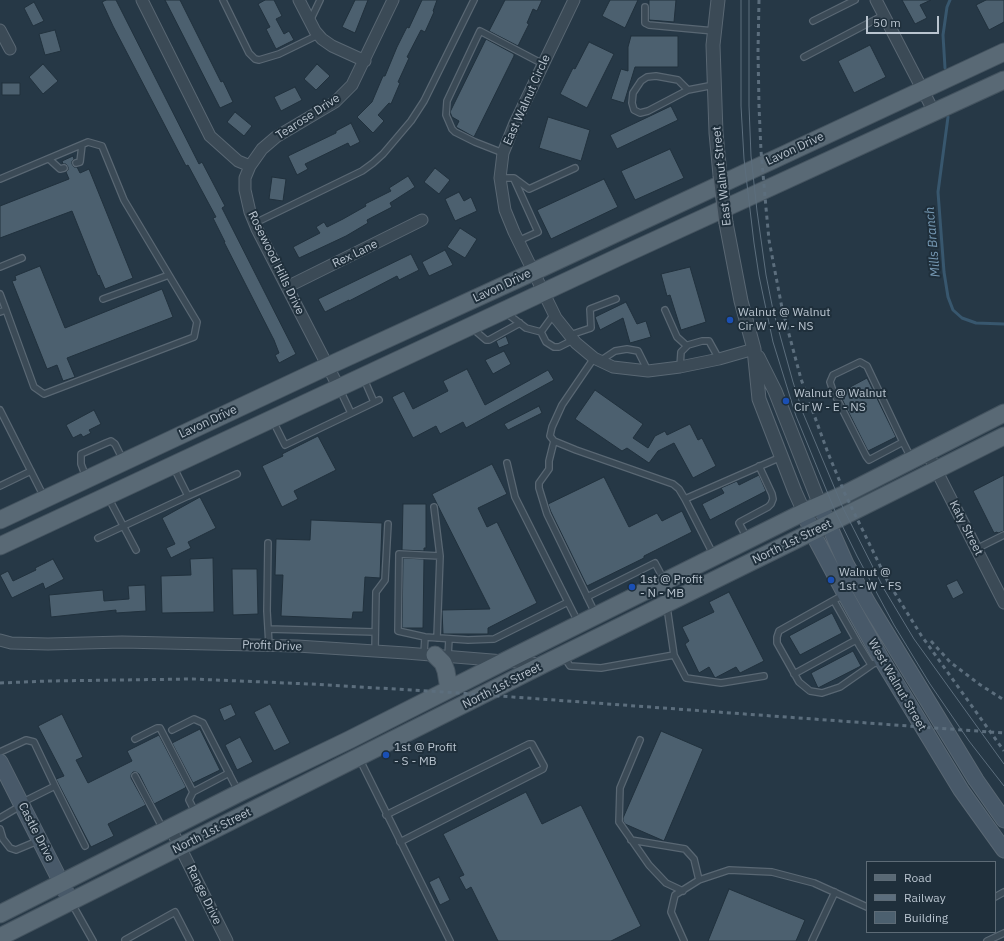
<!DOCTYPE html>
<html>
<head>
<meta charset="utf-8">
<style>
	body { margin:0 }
	#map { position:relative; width:1004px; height:941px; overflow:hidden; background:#263846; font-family:"IBM Plex Sans",sans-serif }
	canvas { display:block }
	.legend { position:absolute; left:866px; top:861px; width:130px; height:72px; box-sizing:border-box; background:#1f2f3b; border:1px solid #5d6b76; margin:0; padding:5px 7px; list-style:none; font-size:12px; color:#b9c4cf }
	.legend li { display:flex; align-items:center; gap:8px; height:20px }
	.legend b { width:20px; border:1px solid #5d6b76 }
	.scale { position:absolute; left:866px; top:16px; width:73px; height:18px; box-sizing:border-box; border:2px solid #b9c4cf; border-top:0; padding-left:5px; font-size:12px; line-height:14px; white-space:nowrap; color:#b9c4cf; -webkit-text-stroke:3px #1f2f3b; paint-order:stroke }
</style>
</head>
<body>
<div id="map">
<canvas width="1004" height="941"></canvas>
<ul class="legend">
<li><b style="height:5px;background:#596975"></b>Road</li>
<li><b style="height:5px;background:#5c6e7d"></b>Railway</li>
<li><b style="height:11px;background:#4c606f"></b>Building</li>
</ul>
<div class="scale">50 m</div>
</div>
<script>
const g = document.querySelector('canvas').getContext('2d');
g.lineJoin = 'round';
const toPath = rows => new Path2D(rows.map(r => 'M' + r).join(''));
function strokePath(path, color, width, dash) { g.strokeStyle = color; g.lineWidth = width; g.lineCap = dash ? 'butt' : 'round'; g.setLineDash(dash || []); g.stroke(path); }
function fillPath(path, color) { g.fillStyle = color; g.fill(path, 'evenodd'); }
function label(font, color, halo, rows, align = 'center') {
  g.font = font + ' "IBM Plex Sans",sans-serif'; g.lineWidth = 4; g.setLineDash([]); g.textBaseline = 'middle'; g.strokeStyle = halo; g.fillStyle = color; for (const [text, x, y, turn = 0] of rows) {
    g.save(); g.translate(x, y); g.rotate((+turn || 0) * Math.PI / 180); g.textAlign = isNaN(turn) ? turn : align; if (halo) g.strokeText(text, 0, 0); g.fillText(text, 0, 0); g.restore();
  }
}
const stream = toPath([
	[945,68,943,35,947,7,950,0],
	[948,117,938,192,944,272,948,297,953,310,962,318,976,323,1004,324]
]);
const building = toPath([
	[106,0,116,0,199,164,202,162,225,206,222,208,296,354,279,363,275,355,279,353,274,340,224,242,225,242,213,218,216,217,188,165,186,166,113,26,102,2,106,0],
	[165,0,180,0,221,82,223,81,233,102,220,108,165,0],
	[265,0,274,0,282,16,276,19,284,34,289,31,294,40,276,49,266,29,270,27,258,4,265,0],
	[355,0,368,0,355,33,342,27,355,0],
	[422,0,437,0,433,11,434,12,425,32,421,30,407,57,409,58,398,82,400,83,391,104,389,103,378,115,384,121,373,133,357,117,372,102,383,76,385,76,397,47,407,27,409,28,422,0],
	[505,0,542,0,537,11,533,9,527,23,529,24,518,46,489,31,505,0],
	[610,0,638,0,625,28,602,16,610,0],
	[649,0,676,0,674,22,649,20,649,0],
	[902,0,931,0,920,5,927,18,915,24,902,0],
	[986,0,1004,0,1004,22,989,30,976,5,986,0],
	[34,2,44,21,33,26,24,8,34,2],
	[55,30,61,51,45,55,39,34,55,30],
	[631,36,678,36,678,67,635,67,624,103,611,99,621,69,628,71,628,47,631,36],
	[486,39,514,54,514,56,474,137,456,127,459,121,452,117,450,112,486,39],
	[589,42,614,54,587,108,560,94,573,68,575,69,589,42],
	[870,45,886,77,854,93,838,61,870,45],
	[43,64,58,81,43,94,29,77,43,64],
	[317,64,330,76,316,90,304,79,317,64],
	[2,83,20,83,20,95,2,95,2,83],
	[295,87,302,100,281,111,274,97,295,87],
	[671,106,678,120,617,149,610,135,671,106],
	[235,112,252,126,244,136,227,122,235,112],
	[548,117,590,130,581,161,539,148,548,117],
	[351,123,360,142,350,147,348,143,305,164,308,169,297,175,288,156,336,133,336,131,351,123],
	[670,149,684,178,635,200,621,171,670,149],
	[73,156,74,159,72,161,72,164,74,167,77,167,80,173,89,169,133,278,105,289,99,275,98,276,72,211,0,238,0,206,69,179,66,172,68,170,68,167,66,164,63,164,62,161,73,156],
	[435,168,450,180,439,194,424,182,435,168],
	[408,176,415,187,390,203,392,207,367,220,368,223,346,236,299,258,293,247,320,233,316,227,324,222,327,227,343,219,366,206,365,204,391,191,389,188,408,176],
	[272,177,286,179,283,201,269,199,272,177],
	[604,179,618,207,551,239,537,210,604,179],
	[459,192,464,201,471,197,477,211,455,221,445,199,459,192],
	[460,228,477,239,465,258,447,247,460,228],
	[445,250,453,265,429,276,422,262,445,250],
	[411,254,419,270,399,280,397,276,349,301,349,300,325,312,318,299,411,254],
	[40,266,65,328,162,289,173,317,67,358,75,377,63,381,57,365,47,369,12,281,16,280,15,276,40,266],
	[690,267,706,322,681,330,670,295,667,296,661,274,690,267],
	[626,302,637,324,646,321,651,337,630,343,623,318,600,330,595,317,626,302],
	[506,336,509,344,499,348,496,341,506,336],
	[504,351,511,364,493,374,485,360,504,351],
	[467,369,485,405,548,370,554,380,466,428,463,422,440,434,436,426,413,438,392,397,404,391,413,409,448,391,443,381,467,369],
	[867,378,896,437,868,451,839,393,867,378],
	[595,390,643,424,633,438,648,448,655,436,665,431,667,435,690,424,698,440,702,438,716,466,693,478,674,443,658,451,649,463,627,448,622,451,575,419,595,390],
	[539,406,542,413,508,430,504,424,539,406],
	[94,410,101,424,89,430,91,433,83,437,81,434,73,438,66,425,94,410],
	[318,436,336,470,294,491,298,499,282,507,262,466,283,456,282,454,318,436],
	[492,464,507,494,478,508,487,527,497,522,537,603,488,628,488,634,443,634,442,610,490,609,432,494,492,464],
	[759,475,766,491,710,520,702,504,724,493,721,488,737,481,739,485,759,475],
	[1004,475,1004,531,998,533,997,532,994,533,973,491,1004,475],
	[604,477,629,527,657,513,662,521,682,511,692,532,644,556,644,558,587,586,551,512,548,504,604,477],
	[200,497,216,528,188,542,191,548,171,558,166,548,175,544,162,518,200,497],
	[403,504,426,504,426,548,424,548,424,551,402,550,403,504],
	[311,520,382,523,380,578,365,577,363,612,353,612,352,619,281,616,283,575,275,575,276,539,310,540,311,520],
	[213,558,214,612,162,613,161,576,191,575,190,559,213,558],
	[403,558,424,559,423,628,402,628,403,558],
	[53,559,64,579,45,589,43,583,12,598,0,575,8,571,13,581,36,570,35,568,53,559],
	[232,569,257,569,258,614,233,615,232,569],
	[957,580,964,593,953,599,946,585,957,580],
	[145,585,146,611,116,613,116,610,51,617,49,595,103,590,104,601,129,599,128,586,145,585],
	[729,592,764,661,740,673,736,667,715,678,709,667,699,673,685,644,689,641,682,627,714,612,709,602,729,592],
	[832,613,842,633,800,655,789,636,832,613],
	[853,651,861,666,818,688,811,673,853,651],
	[231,704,236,715,224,721,219,709,231,704],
	[270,704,290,743,274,751,254,712,270,704],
	[62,714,83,757,76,760,88,783,132,761,127,751,159,735,186,787,185,788,154,804,139,774,136,772,133,772,131,775,131,778,146,805,108,824,114,836,91,847,56,779,64,776,38,726,62,714],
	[200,729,220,770,193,783,172,743,200,729],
	[661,731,703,749,664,841,625,824,623,821,623,818,661,731],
	[240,737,253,762,237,770,225,745,240,737],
	[526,792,542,824,581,805,641,926,611,941,498,941,471,887,466,890,459,877,464,875,443,834,526,792],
	[439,877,450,900,440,905,429,882,439,877],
	[729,889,805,920,796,941,708,941,729,889]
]);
const service = toPath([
	[223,0,249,53,255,59,259,60,279,54,318,35],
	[645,7,645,23,649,25,714,31],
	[310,21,320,0],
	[813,21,855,0],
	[804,57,884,15],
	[688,90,678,80,656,76,647,77,641,81,633,93,632,103,634,110,640,113,648,111,688,90,714,85],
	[503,153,475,142,455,132,452,129,446,115,447,101,480,31,543,64],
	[49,159,60,169,64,168],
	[76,163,80,162,82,145],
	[500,178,514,178,529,189,575,168],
	[0,179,88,142,102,146,124,200,197,322,194,337,44,394,34,387,6,310,0,312],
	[514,179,538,232,518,241],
	[255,223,362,171,373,163,383,154,411,121,424,101,474,0],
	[0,267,22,258],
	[0,294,6,310],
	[103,299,169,275],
	[665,310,677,337,687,346],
	[505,312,526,328,541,332],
	[554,314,541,332,546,342,554,347,559,347,573,340],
	[472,328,486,340,489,340,520,323],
	[570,335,591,328,590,309,616,299],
	[594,358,562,405,552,427,550,436,554,441,576,450,673,484,679,489,685,499,714,556],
	[600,361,615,351,627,349,638,351,648,371],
	[680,367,681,352,688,345,702,341,709,341,719,359],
	[364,379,374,402],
	[340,390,351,413],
	[0,410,44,497],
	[273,421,285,445,379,400],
	[554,441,549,461,549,469,539,483,539,488,547,514,595,613],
	[903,442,869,460,866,456,833,391,830,382,833,375,860,362,867,366,903,442,911,458],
	[507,463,515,497,578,622],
	[174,468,188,496,237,474],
	[86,477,81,464,81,454,106,443,111,441,115,444,123,460],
	[0,486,31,471],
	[108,497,136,550],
	[685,499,781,457],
	[434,507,440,556,437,638],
	[98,538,188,496],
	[747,538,739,523,740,522,768,507,771,504,773,499,772,494,759,466],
	[268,543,267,611,269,645],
	[976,549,1004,535],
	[440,556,399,554,398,631,425,637,468,640,494,639,568,602],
	[845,594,779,631,777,637,777,643,799,682,810,691,822,693,840,687,873,664],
	[587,597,655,563,664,580],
	[834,601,859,645,870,663,873,664,876,663],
	[268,629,375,632],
	[375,651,376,592,385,580,388,524],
	[424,654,425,637],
	[674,655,686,678,721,683,764,676],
	[448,656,449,639],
	[564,657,570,666,601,668,674,655,667,607],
	[794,674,856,640],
	[172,730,194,719,203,723,238,791],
	[135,739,157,728,160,728,193,792,189,800,195,812],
	[640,740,620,788,619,822,649,865,666,883,683,891],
	[0,752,26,740,34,742,55,786],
	[359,758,450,941],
	[135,776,163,829],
	[193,792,229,773],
	[21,803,55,786,85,846],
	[386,815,529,744,532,744,544,766,543,769,400,842],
	[0,818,22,805],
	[0,829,3,839,10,848,16,850,40,840],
	[631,840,685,849,694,859,699,880],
	[995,897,1004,892],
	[71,902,93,941],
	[125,940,175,912,190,941],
	[684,941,671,912,675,895,699,880,729,870,772,872,814,883,867,907],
	[812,941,835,892],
	[987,941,1004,933]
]);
const minor = toPath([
	[142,0,210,136,238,161,250,166],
	[299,0,315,31,322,39,332,46,365,61],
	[574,0,515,123,503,153,500,178,505,210,514,232,556,318,576,343,594,358,613,367,648,371,680,367,719,359,754,349],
	[876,0,934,112],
	[0,30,10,49],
	[287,287,422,220],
	[339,388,257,229,250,212,245,190,245,178,250,166,262,149,276,137,335,102,352,85,393,0],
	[927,452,1004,603],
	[0,640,11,643,48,644,122,642,297,646,406,653,541,664],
	[170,827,227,941]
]);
const tertiary = toPath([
	[718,0,713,45,716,133,720,175],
	[726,223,741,301,754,349,759,399,795,492,804,512],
	[758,357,775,391,820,505]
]);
const secondary = toPath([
	[820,505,846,564,868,603,976,780,1004,820],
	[804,512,812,532,845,594,882,660,961,790,1004,850],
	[0,762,71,902]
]);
const primary = toPath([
	[0,520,328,366,533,272,1004,52],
	[0,546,625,254,1004,80],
	[435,655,443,663,446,671,449,689],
	[0,914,239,793,349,740,505,661,804,512,845,494,1004,413],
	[0,937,544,664,828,524,1004,436]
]);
const tram = toPath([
	[741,0,741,106,744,159,754,243,759,276,773,342,796,416,835,511,857,556,894,625,930,684,969,741,1004,786],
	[749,0,749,106,751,156,757,211,766,275,773,310,793,382,803,413,843,508,884,589,914,639,1004,764]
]);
const rail = toPath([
	[759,0,758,51,759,106,761,151,766,208,769,240,782,308,801,379,828,453,845,494,888,582,921,635,1004,751],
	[931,641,950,662,979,684,1004,700],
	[0,683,47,681,193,679,310,684,445,692,1004,733]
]);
const tertiaryBridge = toPath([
	[720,175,726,223]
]);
const markers = [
	[730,320,4,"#1a4fb4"],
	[786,401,4,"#1a4fb4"],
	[831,580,4,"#1a4fb4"],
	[632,587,4,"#1a4fb4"],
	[386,755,4,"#1a4fb4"]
];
const streetNames = [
	["East Walnut Circle",527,100,-66],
	["Tearose Drive",308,117,-33],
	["Lavon Drive",795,149,-25],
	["East Walnut Street",722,176,-96],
	["Rex Lane",355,254,-26],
	["Rosewood Hills Drive",276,263,64],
	["Lavon Drive",502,286,-25],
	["Lavon Drive",208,422,-25],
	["Katy Street",966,528,63],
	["North 1st Street",792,542,-26],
	["Profit Drive",272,646,2],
	["West Walnut Street",897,685,60],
	["North 1st Street",502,686,-27],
	["North 1st Street",212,831,-27],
	["Castle Drive",36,832,63],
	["Range Drive",204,895,64]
];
const poiNames = [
	["Walnut @ Walnut",738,313],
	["Cir W - W - NS",738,327],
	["Walnut @ Walnut",794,394],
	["Cir W - E - NS",794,408],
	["Walnut @",839,573],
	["1st - W - FS",839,587],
	["1st @ Profit",640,580],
	["- N - MB",640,594],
	["1st @ Profit",394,748],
	["- S - MB",394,762]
];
const waterNames = [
	["Mills Branch",933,242,-95]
];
strokePath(stream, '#38576e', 3);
fillPath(building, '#4c606f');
strokePath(building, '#21313d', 1);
strokePath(service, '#596773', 8);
strokePath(minor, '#596773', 13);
strokePath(tertiary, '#596773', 15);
strokePath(secondary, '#596773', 17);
strokePath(primary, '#44535f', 19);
strokePath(service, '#3b4a56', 5.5);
strokePath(minor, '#3b4a56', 11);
strokePath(tertiary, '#3b4a56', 13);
strokePath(secondary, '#485969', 15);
strokePath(primary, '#596975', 17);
strokePath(tram, '#5c6e7d', 1);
strokePath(rail, '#5c6e7d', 3, [4, 4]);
strokePath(tertiaryBridge, '#596773', 15, []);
strokePath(tertiaryBridge, '#3b4a56', 13);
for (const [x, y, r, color] of markers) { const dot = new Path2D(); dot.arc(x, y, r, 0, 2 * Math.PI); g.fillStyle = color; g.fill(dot); strokePath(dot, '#1f2f3b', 1.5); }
label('12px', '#b9c4cf', '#1f2f3b', streetNames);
label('12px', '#b9c4cf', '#1f2f3b', poiNames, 'left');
label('italic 13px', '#7699b4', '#1f2f3b', waterNames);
</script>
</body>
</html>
